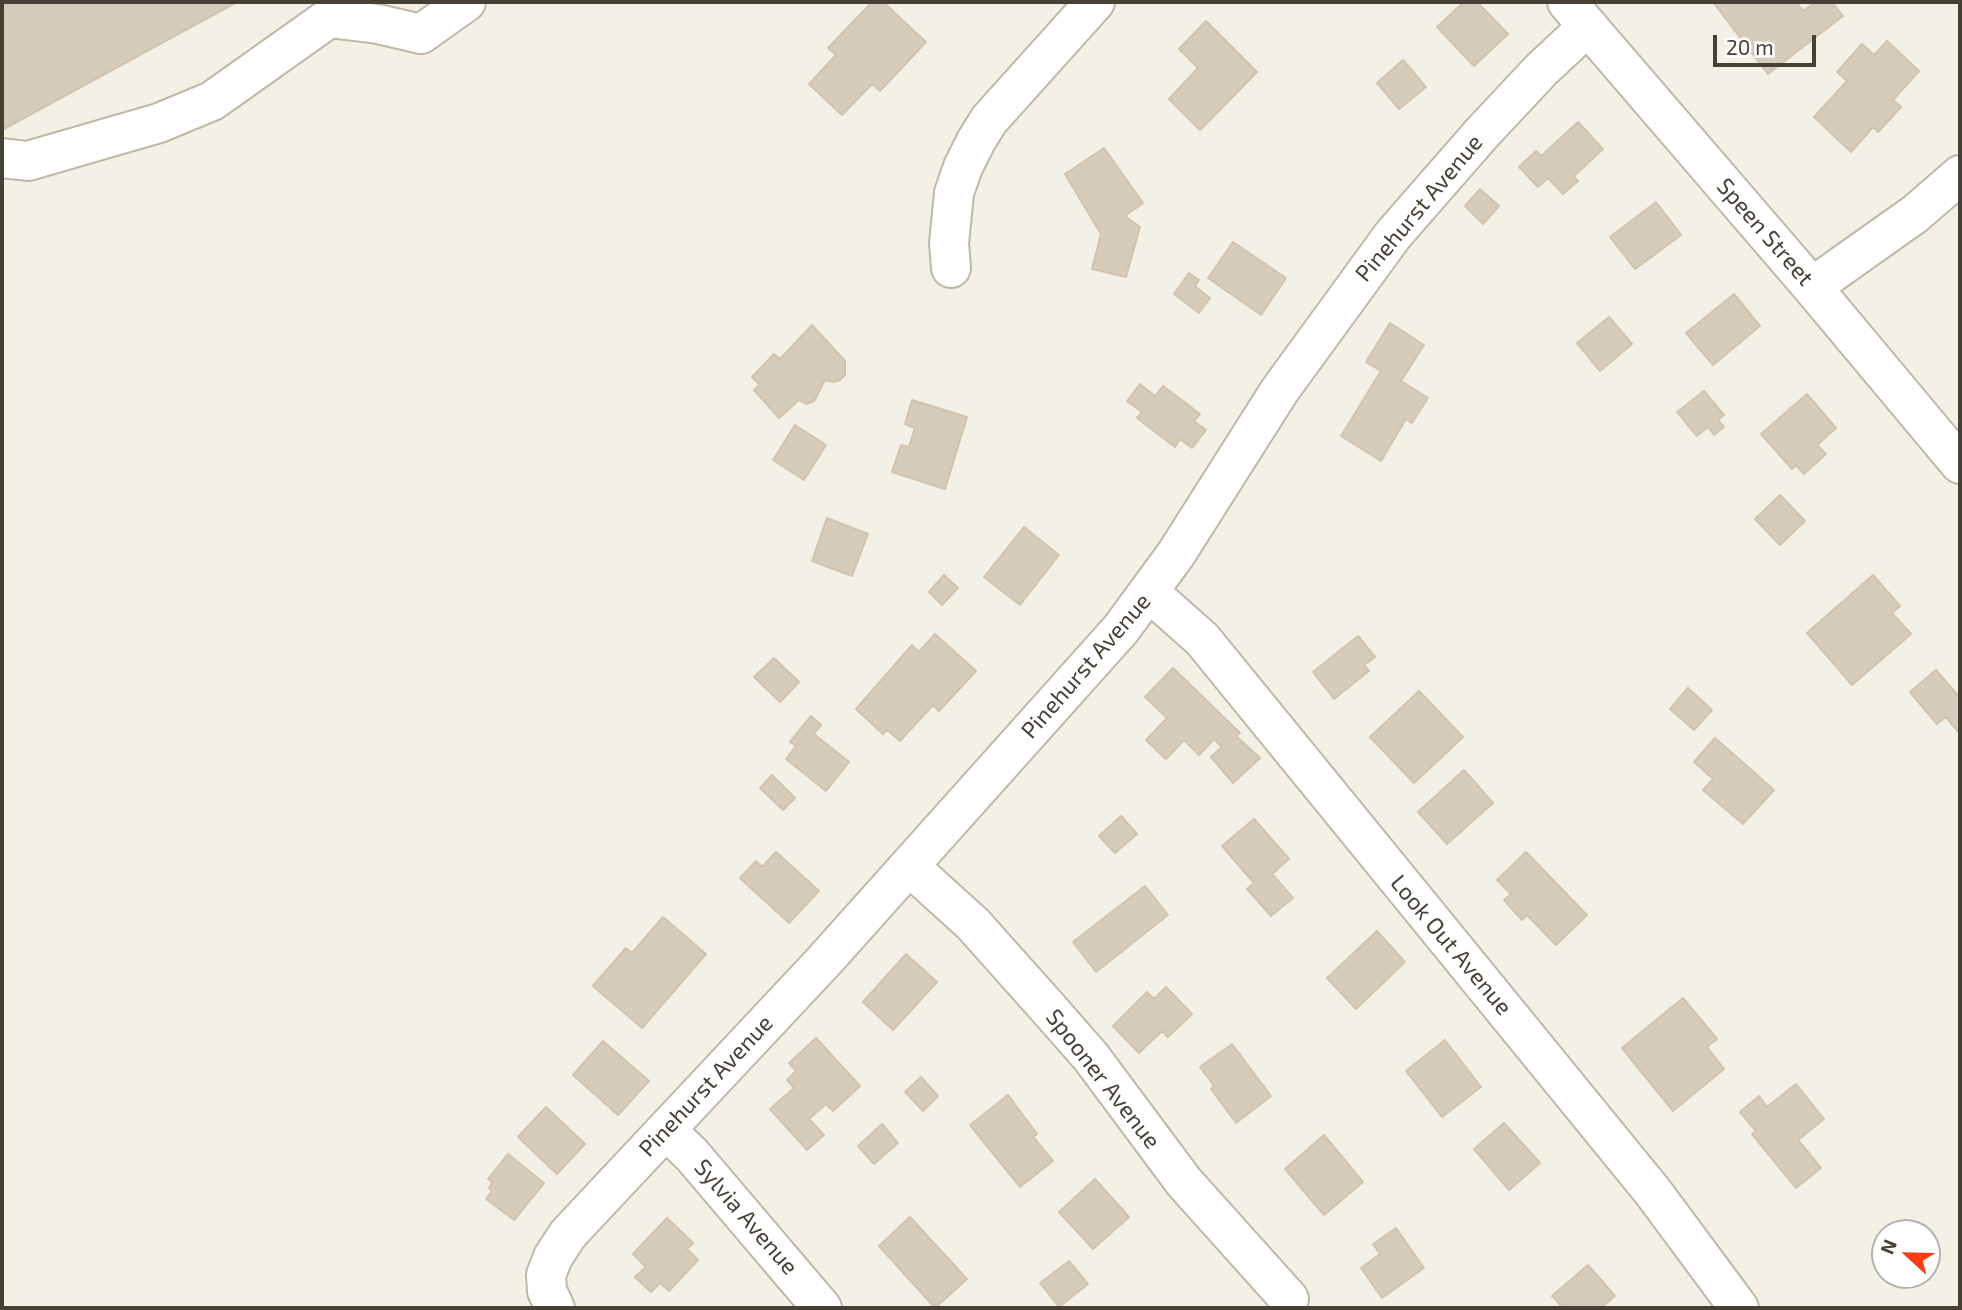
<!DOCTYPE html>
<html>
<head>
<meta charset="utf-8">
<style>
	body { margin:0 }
	#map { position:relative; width:1962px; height:1310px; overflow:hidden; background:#f3f0e6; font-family:"Exo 2",sans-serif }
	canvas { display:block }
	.frame { position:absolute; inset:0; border:4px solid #464035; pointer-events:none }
	.north { position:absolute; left:1871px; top:1219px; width:70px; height:70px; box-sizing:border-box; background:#fff; border:2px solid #b5b3ae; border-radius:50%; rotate:292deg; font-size:19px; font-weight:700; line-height:28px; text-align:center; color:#464035 }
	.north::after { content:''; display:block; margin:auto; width:24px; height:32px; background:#ff3b11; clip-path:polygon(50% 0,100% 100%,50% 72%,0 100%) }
	.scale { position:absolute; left:1713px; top:35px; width:103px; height:32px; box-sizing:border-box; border:4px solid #464035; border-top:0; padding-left:9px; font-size:21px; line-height:24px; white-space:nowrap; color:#464035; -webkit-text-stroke:5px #fff; paint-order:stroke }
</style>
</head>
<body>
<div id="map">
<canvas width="1962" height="1310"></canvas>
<div class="frame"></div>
<div class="north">N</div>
<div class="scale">20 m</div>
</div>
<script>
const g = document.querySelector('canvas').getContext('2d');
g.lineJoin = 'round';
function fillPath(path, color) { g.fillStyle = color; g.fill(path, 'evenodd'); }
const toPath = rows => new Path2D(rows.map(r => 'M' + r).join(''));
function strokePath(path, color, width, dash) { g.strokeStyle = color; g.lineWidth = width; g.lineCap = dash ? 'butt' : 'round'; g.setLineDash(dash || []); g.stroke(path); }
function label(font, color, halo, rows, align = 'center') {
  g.font = font + ' "Exo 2",sans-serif'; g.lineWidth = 7; g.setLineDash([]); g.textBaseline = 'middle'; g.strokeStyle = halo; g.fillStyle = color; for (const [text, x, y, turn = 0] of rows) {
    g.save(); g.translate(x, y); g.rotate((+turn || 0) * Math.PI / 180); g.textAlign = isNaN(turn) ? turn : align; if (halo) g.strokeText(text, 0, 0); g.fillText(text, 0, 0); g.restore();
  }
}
const building = toPath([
	[2,2,237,2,2,130,2,2],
	[872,2,883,2,926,42,880,91,872,84,842,115,809,84,836,55,828,48,872,2],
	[1464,2,1477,2,1508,34,1474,66,1437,27,1464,2],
	[1713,2,1796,2,1803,11,1815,2,1832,2,1843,16,1768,74,1713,2],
	[1206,21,1257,72,1200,130,1169,99,1198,68,1179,49,1206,21],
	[1887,41,1919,71,1893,100,1901,107,1878,132,1873,127,1851,152,1814,117,1847,81,1837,72,1862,44,1874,55,1887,41],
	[1403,60,1426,87,1399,109,1377,83,1403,60],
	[1578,122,1603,149,1574,176,1578,181,1563,194,1548,178,1538,187,1519,167,1536,151,1541,156,1578,122],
	[1104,148,1143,203,1125,216,1140,227,1126,277,1092,269,1101,234,1065,174,1104,148],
	[1480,189,1499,206,1483,224,1465,206,1480,189],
	[1656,202,1681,235,1635,269,1610,237,1656,202],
	[1233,242,1286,278,1261,315,1208,278,1233,242],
	[1189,273,1199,280,1195,286,1210,298,1199,313,1174,294,1189,273],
	[1734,294,1760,326,1713,365,1686,333,1734,294],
	[1609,317,1632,344,1600,371,1577,343,1609,317],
	[1390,323,1424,345,1401,381,1428,398,1412,423,1406,419,1381,461,1341,436,1381,371,1366,362,1390,323],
	[812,325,845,361,845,375,840,380,834,382,825,380,814,401,806,404,799,400,779,418,754,390,760,385,752,377,774,354,780,359,812,325],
	[1140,384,1155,396,1163,386,1200,414,1194,421,1206,430,1192,448,1180,439,1175,447,1137,418,1142,412,1127,401,1140,384],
	[1704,391,1724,415,1718,420,1724,427,1714,435,1708,427,1697,436,1677,412,1704,391],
	[1807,394,1836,428,1817,445,1826,454,1804,474,1796,465,1792,469,1761,434,1807,394],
	[912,400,967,417,945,489,892,472,901,445,909,447,915,428,905,424,912,400],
	[795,425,826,445,804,480,773,460,795,425],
	[1780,495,1805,521,1780,545,1755,519,1780,495],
	[827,518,868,534,852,576,812,561,827,518],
	[1024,527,1059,555,1020,605,984,577,1024,527],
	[944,575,958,588,942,605,929,592,944,575],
	[1873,575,1900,606,1892,613,1911,634,1852,685,1807,633,1873,575],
	[935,634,976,671,939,711,933,705,900,741,887,730,883,734,856,709,912,645,919,652,935,634],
	[1358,636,1375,657,1364,665,1369,671,1334,699,1313,672,1358,636],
	[774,658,799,682,780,702,754,677,774,658],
	[1173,668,1240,733,1236,736,1260,758,1233,783,1211,757,1222,747,1214,739,1199,755,1184,740,1166,759,1146,740,1167,718,1145,697,1173,668],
	[1936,670,1960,698,1960,734,1946,717,1937,724,1910,692,1936,670],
	[1688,688,1712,710,1694,730,1670,709,1688,688],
	[1419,691,1463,737,1414,783,1370,737,1419,691],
	[811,716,821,725,814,734,849,762,826,791,786,759,796,746,790,742,811,716],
	[1715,738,1774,790,1743,824,1703,790,1713,779,1694,762,1715,738],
	[1464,770,1493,803,1447,844,1418,812,1464,770],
	[772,775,795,798,783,810,760,788,772,775],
	[1121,816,1137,834,1115,853,1099,836,1121,816],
	[1254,819,1289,859,1272,874,1293,898,1271,916,1247,889,1254,883,1222,846,1254,819],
	[776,852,819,891,789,923,740,878,756,861,762,867,776,852],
	[1526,852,1587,915,1556,945,1527,915,1522,920,1504,900,1511,894,1497,880,1526,852],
	[1145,886,1168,915,1096,972,1073,942,1145,886],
	[663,917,706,954,642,1028,593,986,626,948,632,953,663,917],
	[1377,931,1405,962,1356,1009,1327,978,1377,931],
	[906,954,937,982,893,1030,863,1002,906,954],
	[1166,987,1192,1014,1168,1037,1162,1031,1139,1053,1113,1026,1147,992,1154,999,1166,987],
	[1683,998,1717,1039,1707,1047,1724,1069,1673,1111,1622,1048,1683,998],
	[816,1038,860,1086,833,1111,826,1104,809,1119,824,1135,807,1150,770,1109,794,1088,787,1080,796,1071,789,1063,816,1038],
	[1445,1040,1481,1087,1442,1117,1406,1071,1445,1040],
	[603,1041,649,1081,618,1115,573,1075,603,1041],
	[1232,1044,1271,1096,1236,1123,1211,1089,1214,1086,1200,1067,1232,1044],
	[921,1077,938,1096,923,1111,905,1092,921,1077],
	[1796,1084,1824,1119,1798,1140,1821,1168,1796,1188,1752,1134,1756,1131,1740,1112,1759,1096,1767,1107,1796,1084],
	[1008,1095,1037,1134,1033,1137,1053,1161,1020,1187,970,1125,1008,1095],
	[546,1107,585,1144,557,1174,518,1137,546,1107],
	[1504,1123,1540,1163,1509,1190,1474,1149,1504,1123],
	[882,1124,898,1143,874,1164,858,1146,882,1124],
	[1324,1135,1363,1182,1324,1215,1285,1169,1324,1135],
	[508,1154,544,1183,514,1220,486,1199,492,1191,489,1188,492,1182,488,1179,508,1154],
	[1095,1179,1129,1217,1093,1249,1059,1212,1095,1179],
	[910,1217,967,1279,935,1308,879,1246,910,1217],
	[667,1218,693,1243,687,1249,698,1260,669,1291,660,1283,651,1292,635,1277,646,1267,633,1254,667,1218],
	[1396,1228,1424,1268,1382,1298,1361,1268,1380,1254,1373,1244,1396,1228],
	[1069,1261,1088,1284,1059,1307,1040,1283,1069,1261],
	[1588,1265,1615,1296,1601,1308,1563,1308,1552,1296,1588,1265]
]);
const minor = toPath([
	[1567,2,1812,287,1960,464],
	[2,158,28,161,159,123,212,101,329,18,378,24,421,34,466,2],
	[951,268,949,243,954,193,963,167,976,141,989,120,1095,2],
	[1812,287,1915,214,1960,175],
	[1150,593,1202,639,1653,1192,1739,1308],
	[909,866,973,924,1048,1008,1091,1057,1184,1182,1289,1299],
	[666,1130,692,1155,822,1308],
	[555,1308,547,1291,546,1275,553,1257,568,1234,824,961,1121,629,1176,554,1280,390,1393,235,1482,133,1541,70,1588,26]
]);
const streetNames = [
	["Pinehurst Avenue",1419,208,-50],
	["Speen Street",1765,232,49],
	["Pinehurst Avenue",1086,666,-49],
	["Look Out Avenue",1451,945,50],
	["Spooner Avenue",1103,1079,52],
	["Pinehurst Avenue",706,1086,-47],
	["Sylvia Avenue",746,1217,49]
];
fillPath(building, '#d5ccbb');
strokePath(building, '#d0c4ae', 2);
strokePath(minor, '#bfb8a8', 42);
strokePath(minor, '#fff', 38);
label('23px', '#464035', '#fff', streetNames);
</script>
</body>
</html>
